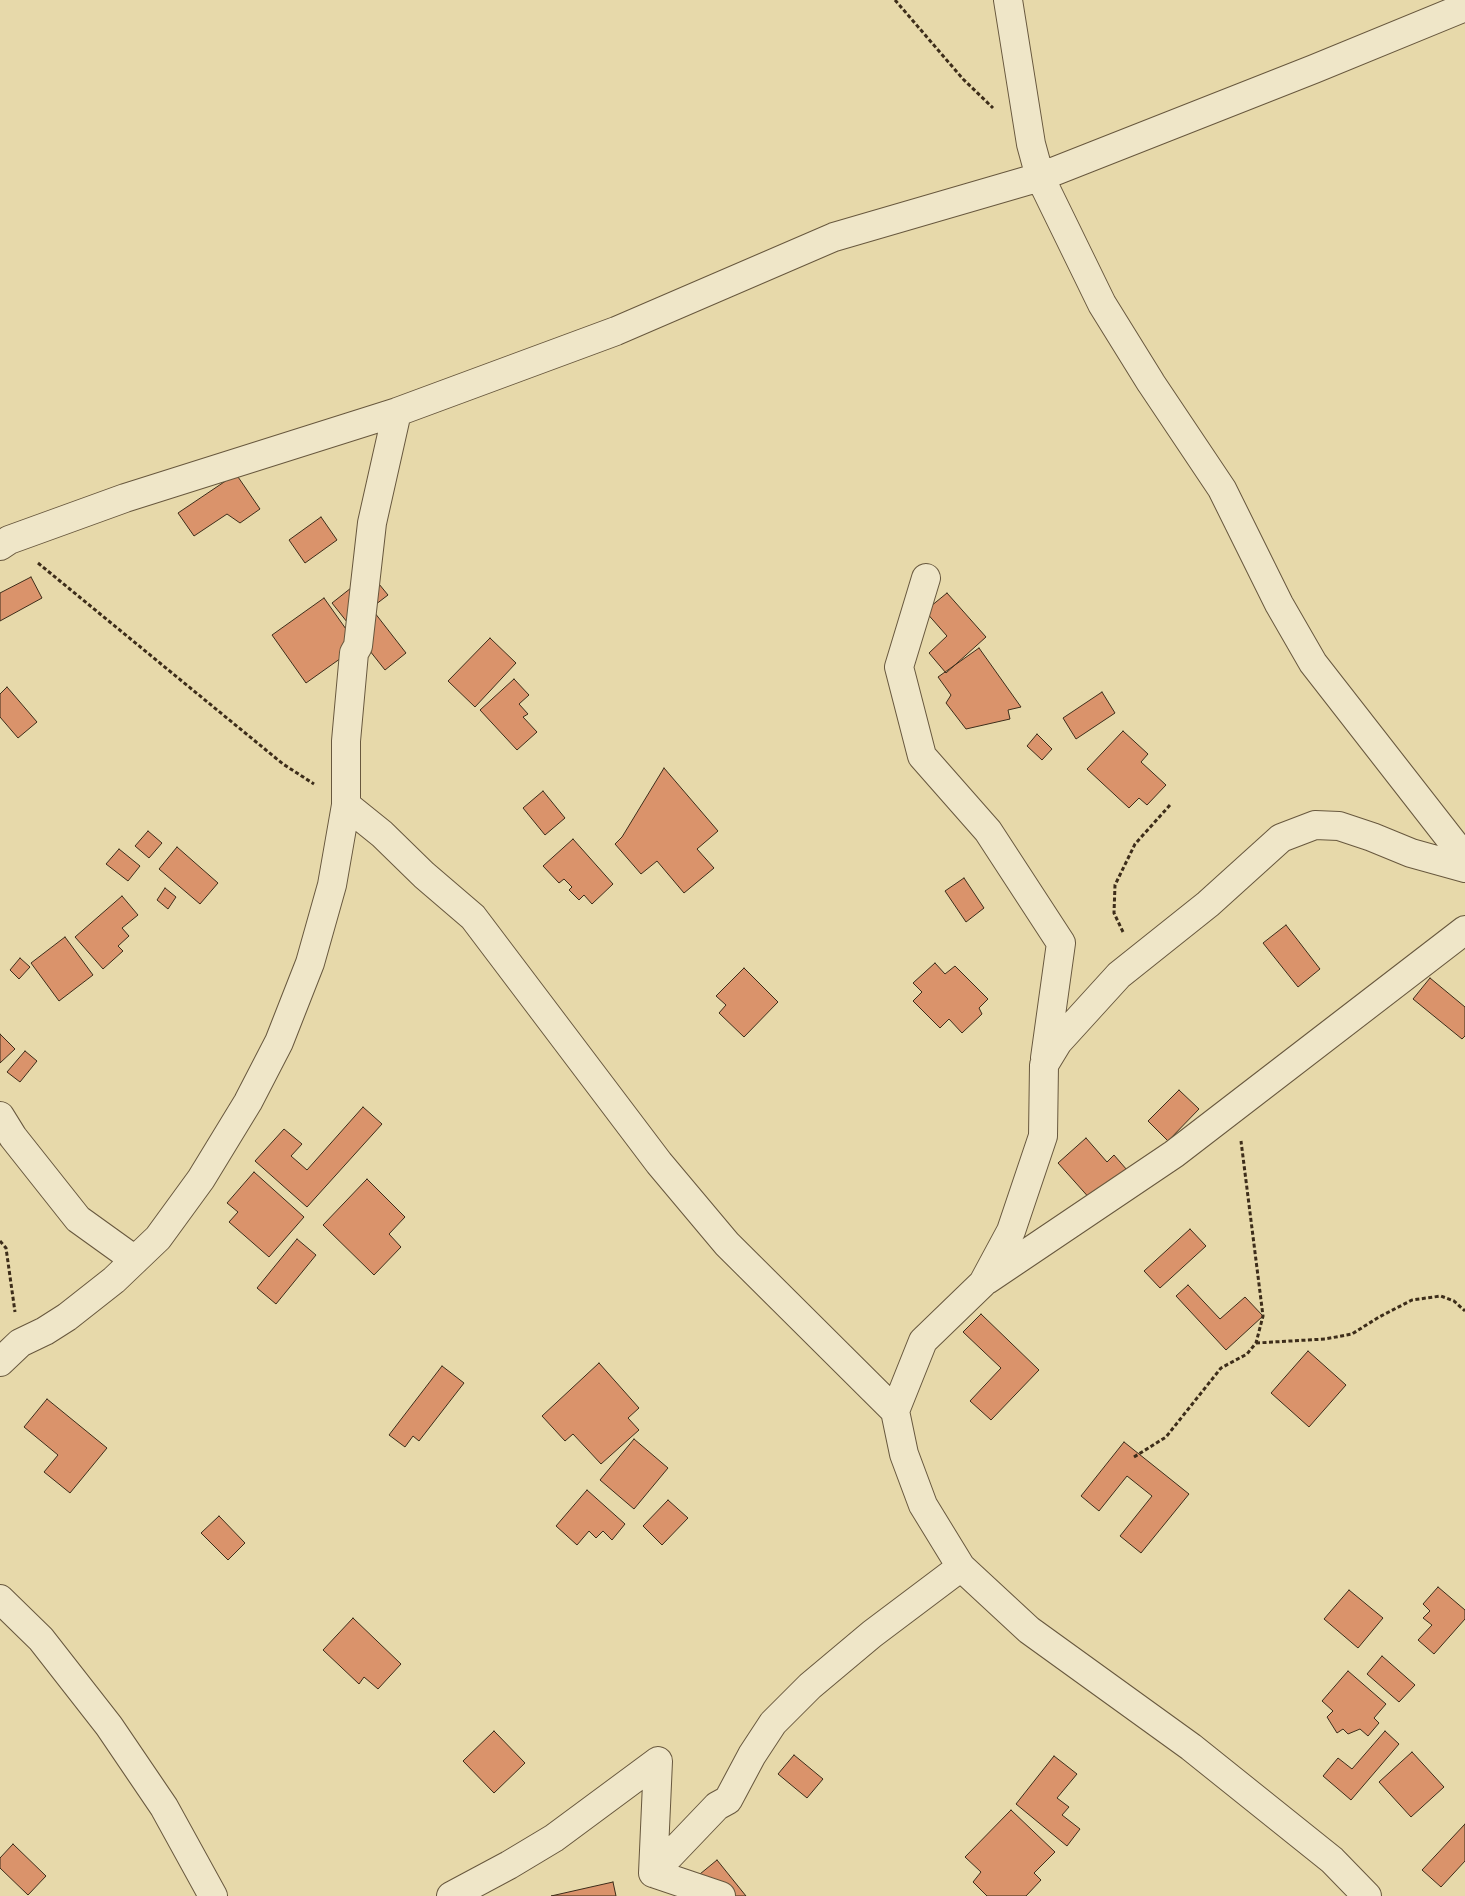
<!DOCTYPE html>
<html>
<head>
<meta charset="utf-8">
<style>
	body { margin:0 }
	canvas { display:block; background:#e7d9aa }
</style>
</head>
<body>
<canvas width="1465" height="1896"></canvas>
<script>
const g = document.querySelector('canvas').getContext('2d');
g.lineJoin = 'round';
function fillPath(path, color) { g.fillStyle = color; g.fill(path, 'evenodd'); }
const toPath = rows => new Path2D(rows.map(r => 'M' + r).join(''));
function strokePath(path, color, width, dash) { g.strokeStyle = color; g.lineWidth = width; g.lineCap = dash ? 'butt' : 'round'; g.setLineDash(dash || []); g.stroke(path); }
const building = toPath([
	[236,474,260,509,240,523,227,514,194,536,178,513,236,474],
	[321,517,337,540,305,563,289,540,321,517],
	[370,573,388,595,371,608,406,653,385,670,332,603,370,573],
	[31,577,42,598,0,621,0,593,31,577],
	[947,593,986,637,946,673,929,653,947,636,925,611,947,593],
	[324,598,358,646,306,683,272,635,324,598],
	[490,638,516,663,475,707,448,681,490,638],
	[979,648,1021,707,1008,710,1010,719,966,729,946,703,951,695,938,677,979,648],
	[514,679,529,695,519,704,528,714,523,717,537,732,517,750,480,710,514,679],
	[7,687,37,722,18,738,0,717,0,694,7,687],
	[1102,692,1115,713,1076,739,1063,718,1102,692],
	[1123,731,1148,754,1141,762,1166,785,1147,805,1139,798,1129,808,1087,769,1123,731],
	[1037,734,1052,749,1042,760,1027,746,1037,734],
	[664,768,718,831,697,849,714,868,684,893,657,861,641,874,615,844,622,837,664,768],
	[543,791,565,818,545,835,523,808,543,791],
	[148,831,162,843,149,858,135,846,148,831],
	[573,839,613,884,592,904,584,895,579,900,569,890,572,887,564,879,559,883,543,866,573,839],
	[177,847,218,883,200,904,159,869,177,847],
	[119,849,140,866,128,881,106,864,119,849],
	[964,878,984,908,966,922,945,891,964,878],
	[165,888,176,897,168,909,157,900,165,888],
	[122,896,138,915,122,928,129,936,118,946,123,951,103,969,75,937,122,896],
	[1286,925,1320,969,1298,987,1263,943,1286,925],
	[65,937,93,975,59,1001,31,963,65,937],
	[20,958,30,967,19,979,10,970,20,958],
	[935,963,945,974,955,966,988,999,979,1008,982,1014,962,1033,949,1019,940,1028,913,1001,922,992,913,983,935,963],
	[744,968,778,1002,744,1037,719,1013,726,1005,716,996,744,968],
	[1430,978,1465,1007,1465,1036,1462,1039,1413,999,1430,978],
	[0,1034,15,1049,0,1063,0,1034],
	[25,1051,37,1061,20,1082,7,1072,25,1051],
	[1179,1090,1199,1109,1168,1141,1148,1121,1179,1090],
	[363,1107,382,1124,307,1207,255,1161,284,1129,302,1144,291,1156,307,1170,363,1107],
	[1086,1138,1107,1162,1114,1155,1127,1170,1092,1201,1058,1163,1086,1138],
	[254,1172,304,1217,269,1257,229,1222,238,1212,227,1203,254,1172],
	[367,1179,405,1217,389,1234,401,1247,374,1275,323,1225,367,1179],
	[1190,1229,1206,1246,1160,1288,1144,1271,1190,1229],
	[297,1239,316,1255,276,1304,257,1288,297,1239],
	[1188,1285,1220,1319,1245,1297,1263,1316,1226,1350,1176,1296,1188,1285],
	[981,1314,1039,1370,991,1420,970,1401,1001,1368,963,1332,981,1314],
	[1308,1351,1346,1385,1309,1427,1271,1393,1308,1351],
	[599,1363,639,1408,628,1418,639,1430,601,1464,573,1434,565,1441,542,1416,599,1363],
	[442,1366,464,1383,419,1441,413,1436,405,1447,389,1435,442,1366],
	[47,1399,107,1448,70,1493,44,1472,58,1455,24,1427,47,1399],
	[634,1439,668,1468,634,1509,600,1480,634,1439],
	[1124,1442,1189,1494,1141,1553,1120,1536,1152,1496,1127,1476,1099,1511,1081,1496,1124,1442],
	[587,1490,625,1524,612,1540,603,1531,596,1538,589,1531,577,1545,556,1526,587,1490],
	[668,1500,688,1518,662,1545,643,1526,668,1500],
	[219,1516,245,1543,228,1560,201,1533,219,1516],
	[1438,1587,1465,1610,1465,1619,1434,1654,1418,1640,1432,1625,1423,1618,1430,1611,1423,1604,1438,1587],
	[1349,1590,1383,1618,1358,1648,1324,1619,1349,1590],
	[353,1618,401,1664,378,1689,364,1677,359,1684,323,1650,353,1618],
	[1382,1656,1415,1685,1399,1702,1367,1674,1382,1656],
	[1348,1671,1386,1704,1374,1718,1379,1723,1368,1736,1360,1729,1348,1734,1343,1729,1337,1733,1327,1717,1333,1711,1322,1701,1348,1671],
	[494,1731,525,1763,494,1793,463,1761,494,1731],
	[1385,1731,1399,1744,1351,1800,1323,1776,1338,1758,1352,1769,1385,1731],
	[1412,1752,1444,1787,1411,1817,1379,1782,1412,1752],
	[794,1755,823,1779,807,1798,778,1774,794,1755],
	[1054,1756,1077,1774,1057,1798,1069,1807,1062,1815,1080,1829,1067,1846,1016,1804,1054,1756],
	[1011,1810,1055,1852,1034,1873,1041,1880,1026,1896,987,1896,973,1882,981,1872,965,1857,1011,1810],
	[1465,1824,1465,1861,1441,1887,1422,1870,1465,1824],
	[13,1844,46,1876,28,1895,0,1868,0,1858,13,1844],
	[717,1860,746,1896,718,1896,700,1874,717,1860],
	[613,1882,616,1896,551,1896,613,1882]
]);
const path = toPath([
	[895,0,963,79,993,108],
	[38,563,283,764,314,784],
	[1123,932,1114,913,1115,885,1135,844,1170,805],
	[0,1241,6,1248,15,1312],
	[1256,1343,1325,1339,1352,1334,1379,1317,1412,1300,1441,1296,1454,1301,1465,1311],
	[1134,1457,1166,1437,1221,1368,1247,1354,1256,1343,1263,1316,1241,1141]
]);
const minor = toPath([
	[1008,0,1031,144,1040,177,1102,304,1151,383,1222,489,1279,604,1313,663,1465,858],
	[0,546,9,540,125,498,397,412,616,331,834,237,1040,177,1314,69,1465,7],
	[926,578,899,667,922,756,988,831,1061,943,1045,1058],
	[346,805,382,834,424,875,473,917,659,1163,727,1244,895,1411],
	[0,1116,13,1137,78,1219,135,1260],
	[987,1280,1174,1154,1465,930],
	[0,1362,20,1343,45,1331,67,1317,114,1280,158,1238,201,1179,248,1102,279,1042,310,963,332,885,346,805,346,741,354,653,358,646,372,523,397,412],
	[0,1599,41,1639,109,1726,164,1807,213,1896],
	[653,1873,717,1806,728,1800,752,1755,773,1723,810,1686,872,1634,961,1567],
	[653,1873,721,1896],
	[451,1896,509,1865,554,1838,658,1761,653,1873],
	[1367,1896,1332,1860,1191,1747,1029,1630,961,1567,923,1505,904,1454,895,1411,923,1341,983,1283,1011,1231,1043,1136,1044,1065,1058,1042,1119,975,1208,904,1281,838,1315,825,1339,826,1372,837,1411,853,1465,868]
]);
fillPath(building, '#da936b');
strokePath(building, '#3d2d1a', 1);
strokePath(minor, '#68583e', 30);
strokePath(path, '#3d2d1a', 3, [4, 2.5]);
strokePath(minor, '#efe6c8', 28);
</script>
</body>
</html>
